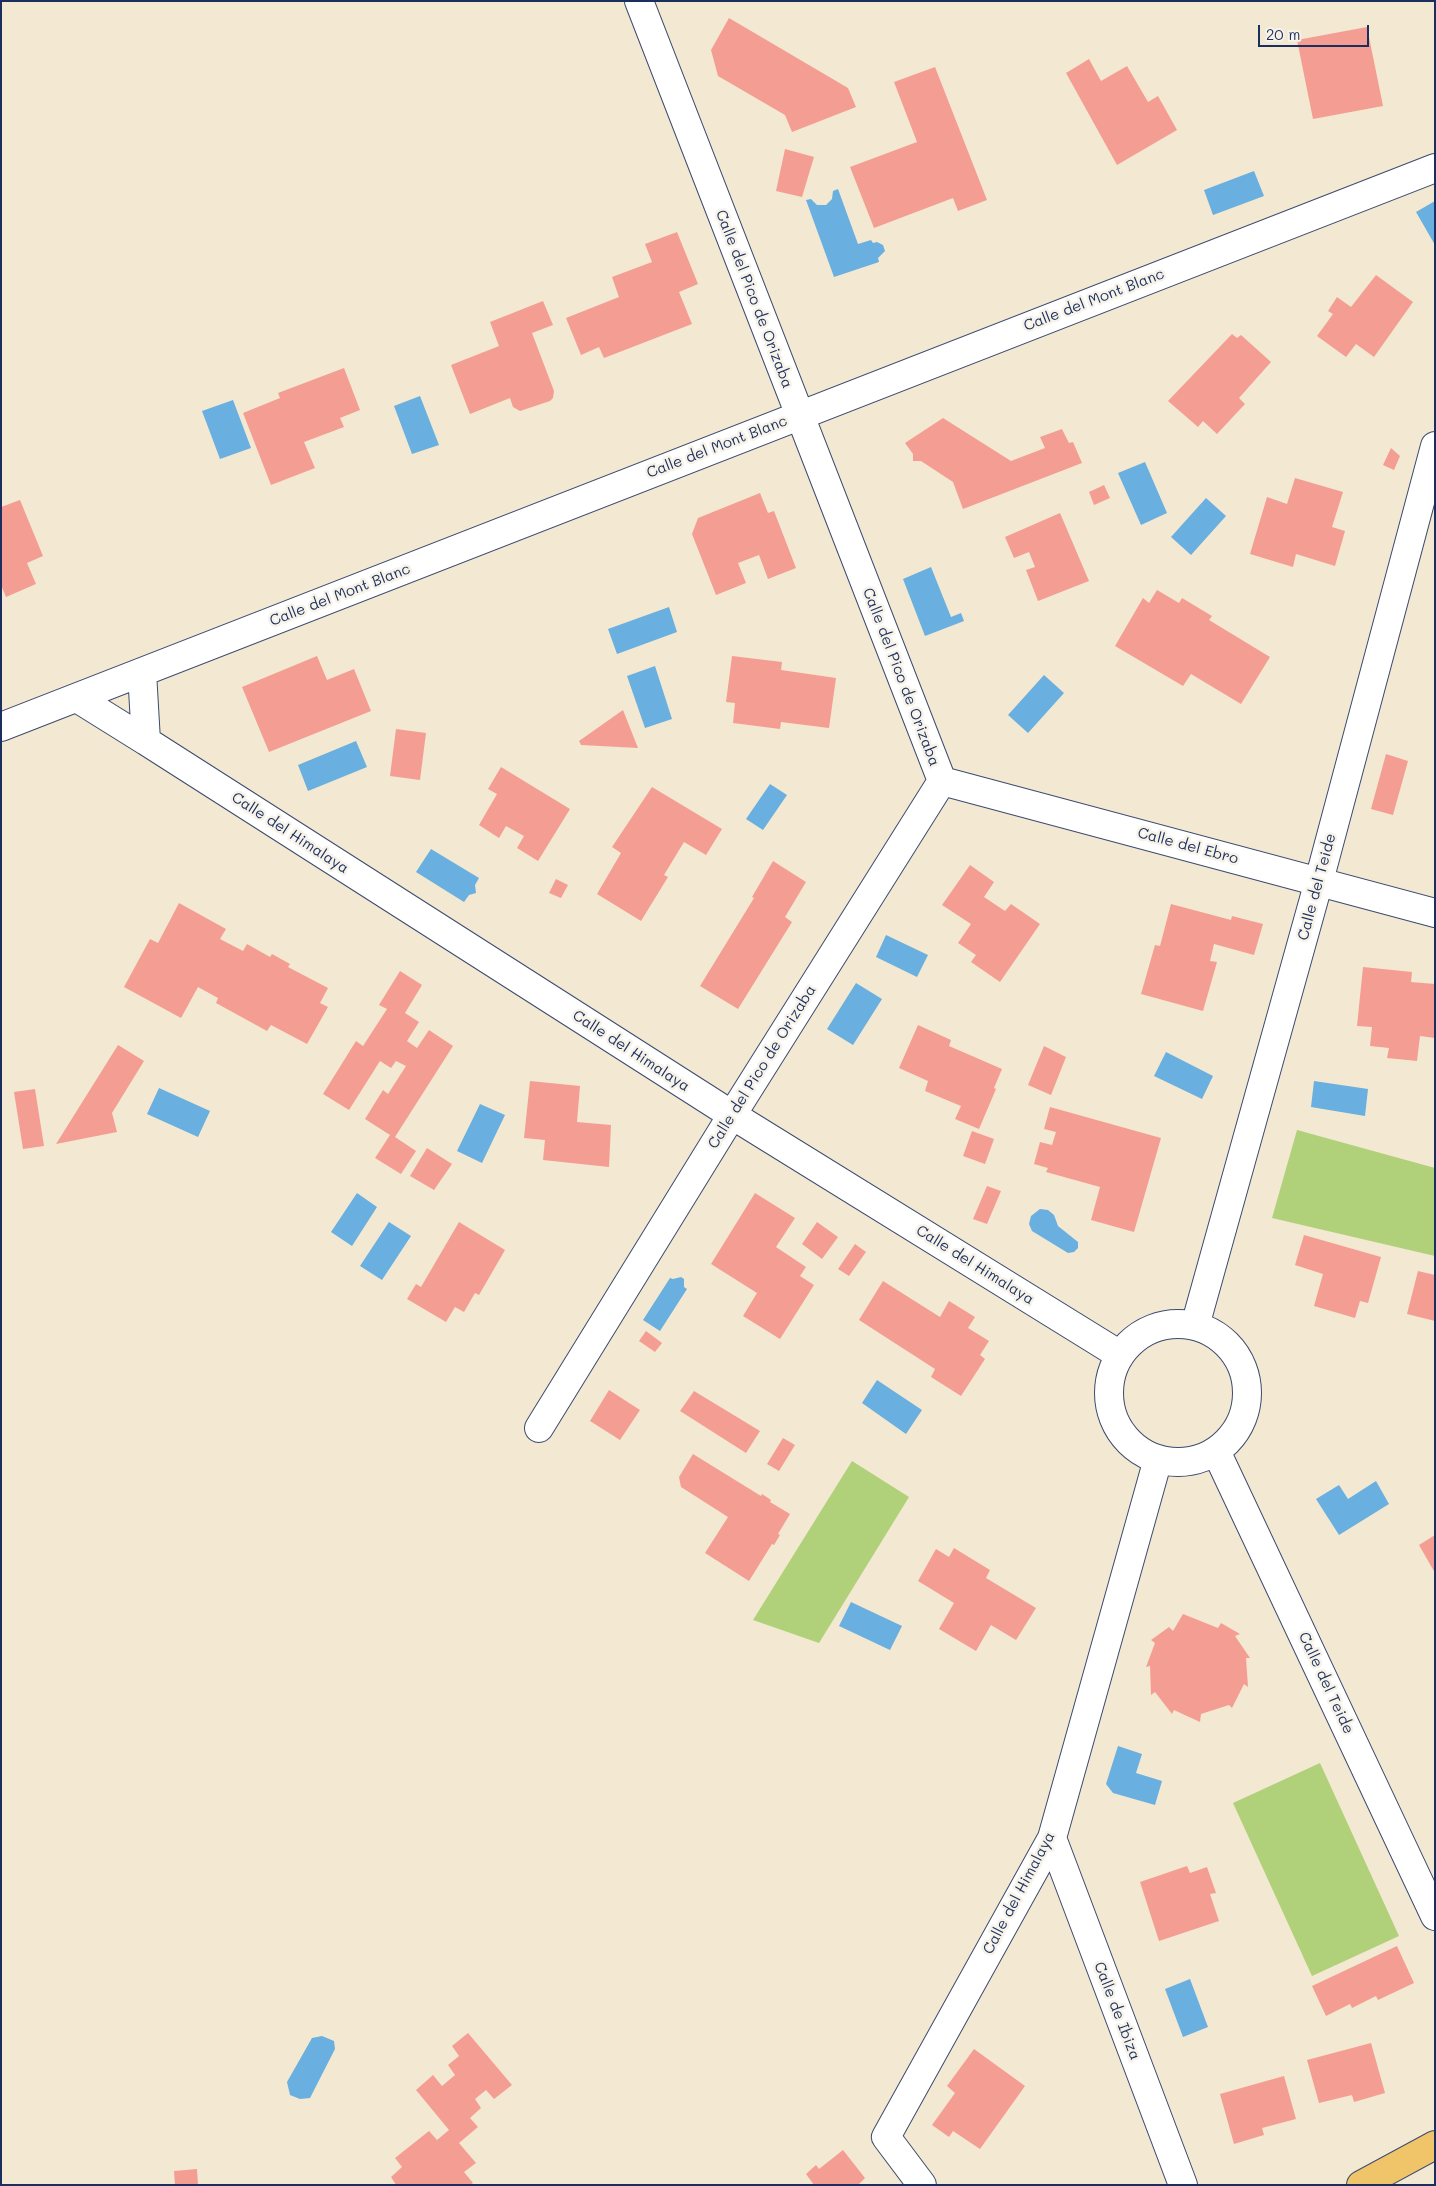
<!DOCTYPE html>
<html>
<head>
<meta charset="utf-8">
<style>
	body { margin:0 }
	#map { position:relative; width:1436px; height:2186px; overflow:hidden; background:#f3e8d1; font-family:Mali,sans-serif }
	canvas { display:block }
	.frame { position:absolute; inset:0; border:2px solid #1b2f5e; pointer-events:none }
	.scale { position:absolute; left:1258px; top:25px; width:111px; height:22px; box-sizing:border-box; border:2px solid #1b2f5e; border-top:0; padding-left:6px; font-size:15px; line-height:18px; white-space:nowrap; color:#1b2f5e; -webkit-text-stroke:4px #f7f3e8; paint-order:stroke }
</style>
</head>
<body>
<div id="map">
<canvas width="1436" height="2186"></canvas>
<div class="frame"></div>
<div class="scale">20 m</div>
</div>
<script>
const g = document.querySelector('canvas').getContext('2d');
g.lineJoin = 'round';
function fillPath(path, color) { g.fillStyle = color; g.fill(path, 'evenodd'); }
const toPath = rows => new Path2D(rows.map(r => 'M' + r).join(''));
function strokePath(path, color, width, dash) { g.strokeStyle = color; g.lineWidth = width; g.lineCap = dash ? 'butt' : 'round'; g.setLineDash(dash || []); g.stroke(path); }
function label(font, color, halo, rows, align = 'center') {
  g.font = font + ' Mali,sans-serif'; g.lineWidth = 5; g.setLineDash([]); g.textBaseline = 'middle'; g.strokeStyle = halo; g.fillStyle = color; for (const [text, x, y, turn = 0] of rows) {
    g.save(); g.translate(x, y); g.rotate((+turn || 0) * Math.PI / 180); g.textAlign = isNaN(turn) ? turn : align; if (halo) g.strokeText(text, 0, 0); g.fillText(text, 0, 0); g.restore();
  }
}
const green = toPath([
	[1297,1130,1435,1168,1435,1256,1272,1218],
	[852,1461,909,1497,819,1643,753,1620],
	[1320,1763,1399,1936,1312,1976,1233,1803]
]);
const water = toPath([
	[1254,171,1264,196,1213,215,1204,190],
	[838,189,858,244,871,240,873,243,877,242,883,245,885,251,878,258,879,262,834,277,806,200,811,199,817,205,826,205,832,199,833,191],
	[1435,201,1435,245,1416,212],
	[420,396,439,445,412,454,394,406],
	[233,400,251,448,220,459,202,411],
	[1145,462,1167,513,1141,525,1118,473],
	[1206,498,1226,516,1191,555,1171,537],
	[931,567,951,617,961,613,964,621,925,636,903,579],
	[669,607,677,632,617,654,608,629],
	[655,666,672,719,645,728,627,676],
	[1044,675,1064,693,1028,733,1008,715],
	[356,741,367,767,308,791,298,765],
	[770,784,787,795,763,830,746,819],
	[431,849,479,878,475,885,476,893,469,895,464,902,416,872],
	[886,935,928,955,917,977,876,957],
	[856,983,882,999,853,1045,827,1029],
	[1166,1052,1213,1076,1202,1099,1154,1076],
	[1314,1081,1368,1089,1365,1116,1311,1107],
	[159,1088,210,1111,198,1137,147,1114],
	[480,1104,505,1115,482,1163,457,1151],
	[357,1193,377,1207,352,1246,331,1232],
	[1040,1209,1048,1210,1054,1215,1058,1226,1078,1242,1078,1248,1074,1252,1068,1253,1032,1231,1029,1224,1031,1216],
	[389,1222,411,1236,382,1280,360,1266],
	[681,1277,684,1279,684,1287,687,1289,660,1331,643,1320,670,1278,673,1279],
	[877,1380,922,1410,906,1434,862,1403],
	[1376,1481,1389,1504,1339,1535,1316,1499,1339,1485,1348,1499],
	[851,1602,902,1626,890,1650,839,1626],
	[1118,1746,1142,1754,1136,1773,1162,1781,1155,1805,1113,1793,1106,1784],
	[1190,1979,1208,2027,1183,2037,1165,1989],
	[322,2036,334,2041,335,2049,310,2098,300,2099,290,2095,287,2082,312,2038]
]);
const building = toPath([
	[729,18,848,88,856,107,792,132,785,115,718,76,711,50],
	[1367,27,1383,106,1313,119,1297,40],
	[1089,59,1101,81,1127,66,1148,102,1158,96,1177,130,1117,165,1066,73],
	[935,67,987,200,958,211,953,198,874,228,850,167,917,142,894,82],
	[785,149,814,157,802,197,776,191],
	[677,232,698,284,679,292,692,324,604,358,599,347,581,355,566,318,619,297,612,277,652,262,645,244],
	[1376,275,1413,302,1374,357,1356,344,1346,357,1317,336,1333,314,1328,311,1337,297,1351,307],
	[543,301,553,325,532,333,554,391,553,398,550,401,520,411,513,407,510,398,470,414,451,365,499,346,490,322],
	[1232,334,1237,338,1241,335,1271,362,1239,398,1245,404,1217,434,1203,421,1198,427,1168,401],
	[344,368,360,410,340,418,344,427,304,442,315,468,271,485,243,413,280,398,278,393],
	[943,418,1011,461,1045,448,1040,437,1062,429,1069,443,1073,442,1082,463,963,509,953,482,921,461,913,461,913,454,905,443],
	[1391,448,1400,456,1394,470,1383,465],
	[1295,478,1343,492,1332,527,1345,531,1335,566,1296,554,1293,567,1250,554,1267,497,1287,504],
	[1104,485,1110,498,1094,505,1089,492],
	[760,493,768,513,774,511,796,568,768,579,759,555,738,563,746,583,716,595,692,534,698,518],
	[20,500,43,556,27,563,36,584,6,597,1,585,1,507],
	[1060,513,1089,581,1038,601,1026,570,1035,567,1029,552,1014,558,1005,537],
	[1157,590,1179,603,1182,598,1212,616,1209,620,1270,657,1241,704,1191,674,1183,686,1115,646,1143,598,1149,603],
	[317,656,327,680,354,669,371,711,269,752,242,687],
	[732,656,782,662,781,670,836,678,829,728,781,722,780,729,733,723,735,703,726,702],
	[623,710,638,748,581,745,579,741],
	[396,729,426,733,420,780,390,776],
	[1386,754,1408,761,1393,815,1371,809],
	[501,767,570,809,538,861,517,848,524,836,506,826,499,838,479,825,497,794,488,789],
	[652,787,722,829,706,855,684,842,664,875,668,877,641,921,597,894,621,853,612,847],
	[773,861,806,882,785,917,792,922,738,1009,700,986,754,898,752,897],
	[970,865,994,882,984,897,1005,911,1011,904,1040,924,1000,982,971,962,976,955,958,943,971,924,942,905],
	[556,879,568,885,561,898,549,893],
	[179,903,226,929,220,939,243,951,247,944,270,957,272,954,290,964,288,967,328,988,320,1003,328,1007,307,1044,271,1025,267,1031,216,1003,218,998,198,987,181,1018,124,987,150,939,158,943],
	[1171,904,1231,920,1232,916,1263,924,1254,955,1214,944,1210,961,1217,962,1203,1011,1141,994,1155,945,1160,946],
	[1363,967,1412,972,1411,982,1435,984,1435,1038,1420,1036,1417,1061,1387,1058,1389,1048,1370,1046,1372,1027,1357,1026],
	[400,971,422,985,405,1013,419,1022,407,1041,417,1048,429,1030,453,1046,395,1137,416,1151,401,1174,375,1158,390,1135,365,1119,383,1090,388,1094,406,1066,396,1061,391,1068,380,1061,349,1110,323,1094,356,1041,363,1046,387,1009,379,1005],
	[918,1025,951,1040,949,1046,1002,1069,994,1088,996,1089,979,1129,955,1119,961,1106,925,1091,928,1081,899,1068],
	[118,1045,144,1061,112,1113,117,1132,56,1144],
	[1044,1046,1066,1057,1051,1095,1028,1085],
	[530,1081,580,1086,577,1122,611,1125,609,1167,543,1160,545,1140,524,1138],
	[35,1089,44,1146,23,1149,14,1092],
	[1050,1107,1161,1138,1134,1232,1091,1220,1100,1187,1046,1172,1048,1168,1034,1164,1040,1142,1052,1145,1056,1132,1044,1129],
	[972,1131,994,1139,985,1164,963,1156],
	[427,1148,452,1164,434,1190,410,1176],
	[987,1186,1001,1191,987,1224,973,1219],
	[755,1193,795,1218,776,1247,806,1267,800,1276,814,1285,780,1339,743,1316,757,1293,711,1264],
	[459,1222,505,1250,479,1295,475,1293,464,1312,455,1307,446,1322,407,1299,416,1284,421,1287],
	[817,1222,838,1237,822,1259,802,1244],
	[1304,1235,1381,1257,1368,1303,1360,1301,1355,1318,1314,1306,1323,1274,1295,1265],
	[855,1244,866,1252,849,1276,838,1269],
	[1418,1271,1435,1275,1435,1321,1407,1314],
	[883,1281,940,1317,949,1301,975,1317,968,1328,989,1341,980,1355,985,1359,961,1396,931,1377,935,1369,859,1320],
	[646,1331,662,1343,655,1352,639,1341],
	[609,1390,640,1410,620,1440,590,1421],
	[694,1391,760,1431,746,1453,680,1411],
	[783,1438,795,1445,779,1471,767,1464],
	[693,1454,761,1496,762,1494,771,1500,770,1502,790,1514,778,1534,780,1535,774,1545,772,1544,749,1581,705,1553,728,1517,681,1487,679,1477],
	[1435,1535,1435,1573,1419,1545],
	[954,1548,990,1570,986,1578,1036,1608,1016,1640,991,1625,976,1651,939,1629,954,1603,918,1581,936,1549,949,1557],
	[1183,1614,1218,1628,1221,1623,1240,1634,1235,1636,1250,1658,1246,1658,1248,1687,1244,1684,1232,1708,1229,1705,1201,1714,1200,1722,1174,1710,1172,1714,1155,1692,1151,1695,1150,1666,1146,1667,1155,1643,1151,1640,1169,1627,1173,1631],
	[1187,1866,1190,1873,1207,1867,1216,1893,1210,1894,1219,1921,1159,1941,1140,1882],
	[1397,1946,1414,1983,1378,2000,1376,1996,1352,2008,1350,2004,1326,2016,1312,1986],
	[468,2033,512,2085,494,2099,486,2090,475,2099,481,2108,470,2118,478,2127,459,2143,476,2163,464,2172,473,2183,470,2185,396,2185,391,2177,402,2167,395,2158,429,2131,437,2140,449,2130,416,2090,433,2075,442,2086,455,2075,448,2065,459,2056,452,2046],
	[1371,2043,1385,2093,1354,2102,1352,2095,1319,2103,1307,2060],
	[974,2049,1025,2086,980,2149,953,2131,949,2137,932,2125,955,2093,947,2086],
	[1284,2076,1296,2119,1262,2128,1264,2135,1234,2144,1220,2094],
	[843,2150,865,2178,858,2185,814,2185,806,2174,816,2165,819,2169],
	[197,2169,198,2185,175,2185,174,2171]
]);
const minor = toPath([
	[77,698,146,741,142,672],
	[1,727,1435,168],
	[146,741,732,1115,1120,1355],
	[942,781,1435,913],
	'1109 1393a69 69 0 1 1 138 0a69 69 0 1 1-138 0Z',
	[1195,1326,1319,881,1435,446],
	[539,1428,732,1115,942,781,639,1],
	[1216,1451,1435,1916],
	[1052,1838,1183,2185],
	[922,2185,886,2137,1052,1838,1158,1459]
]);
const major = toPath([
	[1361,2185,1435,2145]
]);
const streetNames = [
	["Calle del Pico de Orizaba",754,299,69],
	["Calle del Mont Blanc",1094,300,-21],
	["Calle del Mont Blanc",717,447,-21],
	["Calle del Mont Blanc",340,595,-21],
	["Calle del Pico de Orizaba",901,677,69],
	["Calle del Himalaya",290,833,33],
	["Calle del Ebro",1188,846,15],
	["Calle del Teide",1317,887,-75],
	["Calle del Himalaya",631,1051,33],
	["Calle del Pico de Orizaba",762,1067,-58],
	["Calle del Himalaya",975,1265,32],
	["Calle del Teide",1326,1683,65],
	["Calle del Himalaya",1019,1893,-62],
	["Calle de Ibiza",1117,2011,69]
];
fillPath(green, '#b0d179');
fillPath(water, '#69afdf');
fillPath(building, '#f49e93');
strokePath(minor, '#3b4b6f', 30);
strokePath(major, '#3b4b6f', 30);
strokePath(minor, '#fff', 28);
strokePath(major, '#f0c469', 28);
label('15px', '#1b2f5e', '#f7f3e8', streetNames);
</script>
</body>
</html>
